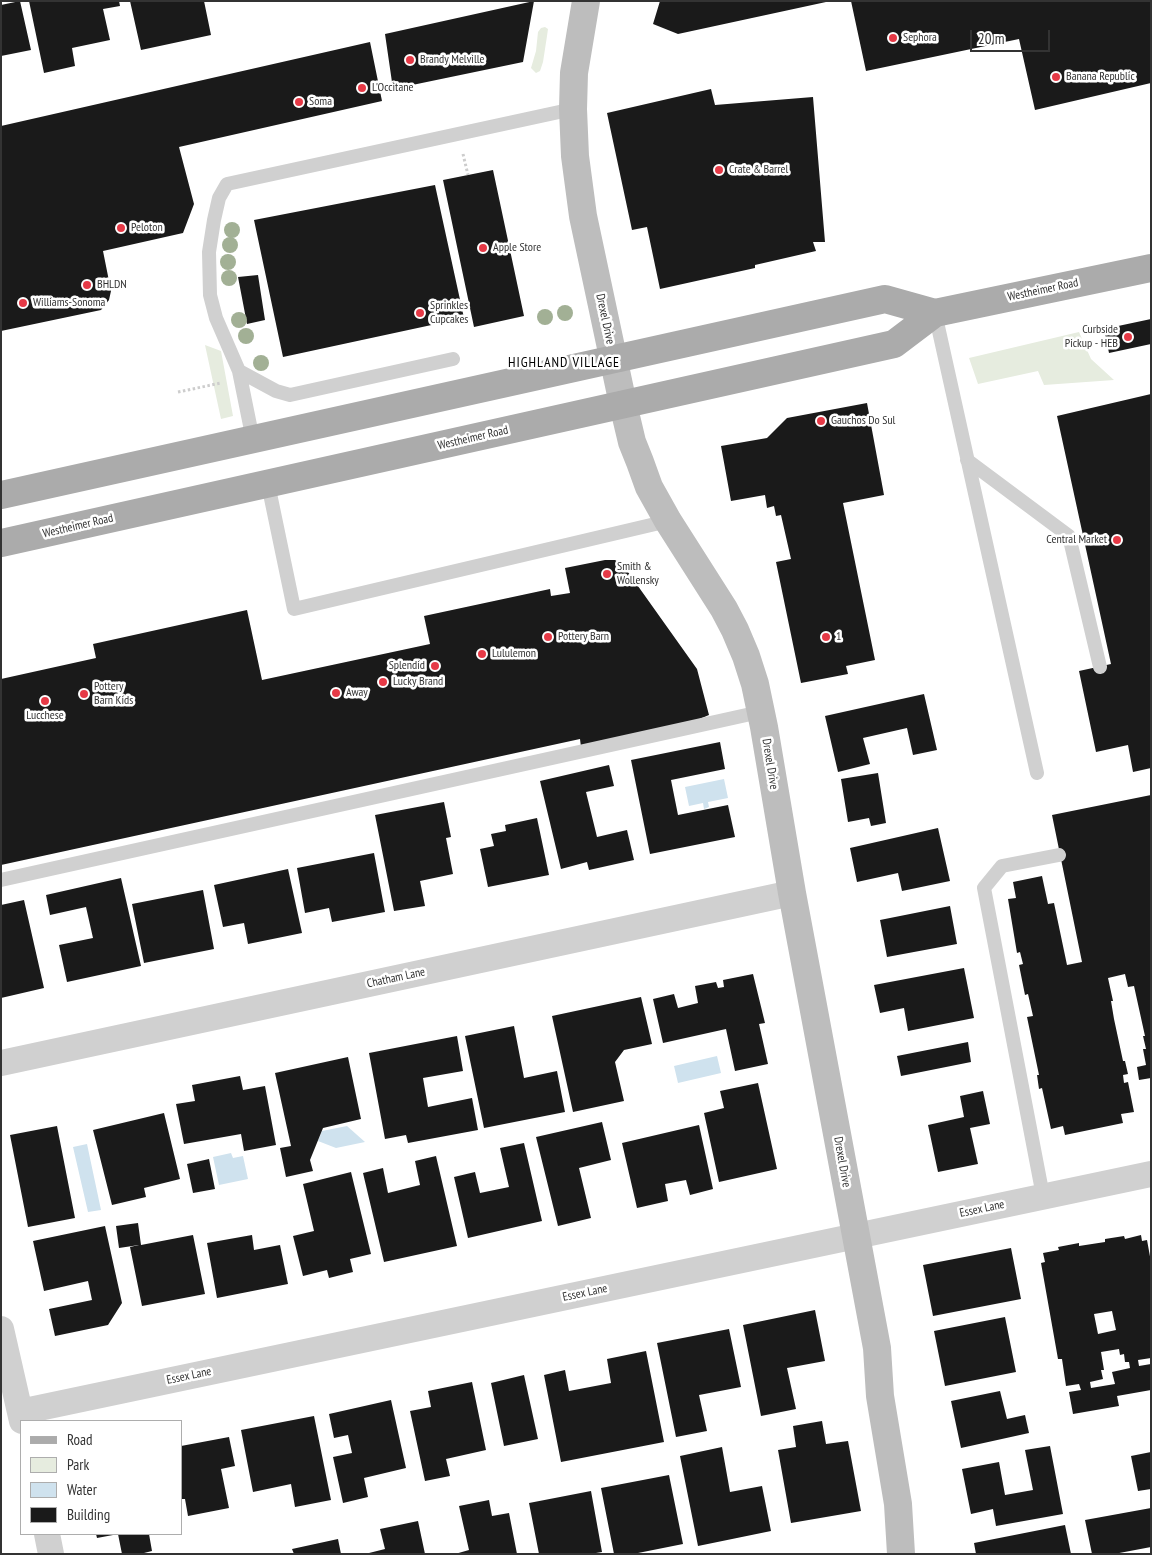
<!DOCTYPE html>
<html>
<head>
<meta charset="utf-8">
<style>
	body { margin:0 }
	#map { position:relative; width:1152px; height:1555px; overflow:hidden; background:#fff; font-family:"PT Sans Narrow",sans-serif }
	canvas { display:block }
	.frame { position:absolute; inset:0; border:2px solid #333; pointer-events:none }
	.legend { position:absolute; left:20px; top:1420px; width:162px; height:115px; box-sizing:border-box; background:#fff; border:1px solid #adadad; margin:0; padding:6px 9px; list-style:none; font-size:15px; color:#333 }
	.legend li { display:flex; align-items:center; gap:10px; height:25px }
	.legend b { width:25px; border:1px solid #adadad }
	.scale { position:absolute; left:970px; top:30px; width:80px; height:22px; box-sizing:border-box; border:2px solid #333; border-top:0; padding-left:6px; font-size:15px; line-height:18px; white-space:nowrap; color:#333; -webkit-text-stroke:4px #fff; paint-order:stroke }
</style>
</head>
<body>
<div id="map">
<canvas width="1152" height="1555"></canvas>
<div class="frame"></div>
<ul class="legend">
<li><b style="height:6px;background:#ababab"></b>Road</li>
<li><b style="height:14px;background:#e6ecdf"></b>Park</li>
<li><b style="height:14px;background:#cfe2ee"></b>Water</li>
<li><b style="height:14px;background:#1a1a1a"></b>Building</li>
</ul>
<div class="scale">20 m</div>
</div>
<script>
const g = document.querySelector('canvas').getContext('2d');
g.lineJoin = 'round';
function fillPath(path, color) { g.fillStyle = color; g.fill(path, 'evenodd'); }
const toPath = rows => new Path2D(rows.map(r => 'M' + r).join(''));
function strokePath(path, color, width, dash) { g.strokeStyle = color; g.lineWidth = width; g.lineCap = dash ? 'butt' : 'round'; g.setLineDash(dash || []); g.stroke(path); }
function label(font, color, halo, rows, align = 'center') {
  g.font = font + ' "PT Sans Narrow",sans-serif'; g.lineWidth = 5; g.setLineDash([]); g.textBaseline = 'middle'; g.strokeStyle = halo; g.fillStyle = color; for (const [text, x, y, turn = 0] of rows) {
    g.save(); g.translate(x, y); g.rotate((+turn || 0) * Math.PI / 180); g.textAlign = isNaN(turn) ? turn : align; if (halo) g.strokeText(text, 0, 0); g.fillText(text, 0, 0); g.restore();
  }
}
const green = toPath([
	[541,28,545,27,548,29,547,36,543,62,540,71,536,73,531,68,536,51,538,32],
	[1079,332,1091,359,1114,380,1044,385,1038,371,978,384,969,358],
	[205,345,221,351,233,416,221,419]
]);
const water = toPath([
	[724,779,728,798,708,802,709,807,704,809,703,803,689,806,685,787],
	[717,1056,721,1073,678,1083,674,1066],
	[347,1126,365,1142,336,1148,318,1141,322,1131],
	[87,1144,101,1210,88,1212,73,1147],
	[231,1153,233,1158,243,1156,248,1179,219,1185,213,1157]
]);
const building = toPath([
	[20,1,31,50,1,56,1,5],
	[29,1,119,1,120,6,103,9,110,40,72,48,75,66,44,73],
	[130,1,204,1,211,35,141,50],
	[534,1,523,62,393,89,385,34],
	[660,1,826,1,826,2,678,34,653,24],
	[851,1,1151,1,1151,83,1035,110,1019,39,866,71],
	[370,42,382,101,179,147,194,204,183,233,103,251,111,291,109,300,101,310,1,331,1,126],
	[711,89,715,105,813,97,825,242,813,242,816,251,755,265,755,268,660,289,647,227,632,230,607,113],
	[493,170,524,316,474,327,443,180],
	[435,185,464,318,283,357,254,220],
	[258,275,265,320,247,324,238,277],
	[1151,319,1151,344,1109,353,1104,329],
	[1151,394,1151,768,1133,772,1128,745,1096,752,1079,671,1111,664,1057,416],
	[867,403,884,495,843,503,875,660,846,666,848,674,801,683,776,562,791,559,781,515,776,516,774,506,767,508,765,495,731,501,721,446,767,438,787,418],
	[605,560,615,560,623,565,697,669,709,715,697,720,581,747,580,739,1,865,1,679,96,658,93,644,247,610,262,680,430,644,424,616,550,589,551,596,570,593,565,568],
	[924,694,937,750,913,755,907,728,863,738,870,764,838,772,825,716],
	[720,742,725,769,671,780,678,815,728,805,735,837,650,854,631,760],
	[609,765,614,786,586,792,597,837,627,830,634,860,589,870,587,862,561,869,540,781],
	[878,773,886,823,871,826,869,818,848,822,841,779],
	[1151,795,1151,1078,1139,1080,1137,1067,1146,1065,1143,1049,1146,1049,1143,1036,1145,1036,1134,986,1128,987,1125,974,1108,978,1113,1001,1111,1001,1114,1019,1123,1061,1125,1061,1128,1074,1123,1075,1124,1083,1128,1082,1134,1112,1121,1114,1123,1123,1065,1135,1063,1126,1051,1129,1042,1088,1039,1089,1037,1075,1039,1075,1027,1017,1033,1016,1028,994,1025,995,1019,965,1023,964,1020,952,1017,953,1008,899,1016,898,1013,882,1042,876,1048,904,1054,903,1067,965,1082,962,1052,815],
	[444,802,451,837,446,838,453,874,420,881,425,906,394,911,375,815],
	[537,818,549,875,488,887,480,849,494,846,491,834,506,831,505,825],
	[938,828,950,881,902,891,898,873,857,882,850,848],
	[374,853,385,912,332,922,329,908,305,913,297,868],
	[288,869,302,933,248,944,244,923,223,927,214,885],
	[121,878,141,966,67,982,59,945,93,938,86,907,50,915,46,895],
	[203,890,214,949,144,963,132,904],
	[24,900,44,988,1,998,1,905],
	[950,906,957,944,887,957,880,920],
	[964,968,974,1018,908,1031,904,1008,880,1013,874,985],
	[753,974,765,1023,759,1024,768,1064,735,1071,726,1029,663,1043,653,999,674,994,678,1008,698,1003,695,986,716,982,718,988,724,987,723,980],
	[641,997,652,1044,624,1050,615,1062,624,1101,573,1112,552,1016],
	[514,1026,524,1078,557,1071,565,1112,484,1128,465,1036],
	[457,1036,463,1071,423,1078,428,1107,472,1098,478,1130,408,1143,406,1135,385,1139,369,1053],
	[968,1042,971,1062,901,1076,897,1056],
	[348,1057,361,1119,323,1128,310,1160,313,1171,286,1177,280,1148,291,1146,275,1073],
	[240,1076,243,1090,265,1086,276,1145,244,1151,241,1134,184,1144,176,1104,195,1101,192,1085],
	[758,1083,777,1169,719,1182,704,1113,724,1108,720,1091],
	[983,1091,990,1124,970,1128,978,1164,938,1172,928,1125,964,1117,960,1096],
	[164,1113,180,1179,144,1188,146,1197,112,1205,93,1130],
	[602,1122,611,1160,579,1168,591,1218,558,1226,536,1137],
	[699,1125,713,1189,690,1195,686,1180,665,1184,668,1201,637,1208,622,1143],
	[57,1126,75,1218,28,1227,10,1135],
	[524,1143,542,1221,468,1238,454,1177,475,1172,480,1193,509,1187,500,1148],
	[436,1156,457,1246,384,1262,363,1173,383,1168,388,1193,420,1185,415,1161],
	[209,1159,215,1189,193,1193,187,1164],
	[351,1172,371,1254,350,1259,353,1272,329,1278,327,1270,303,1276,293,1236,314,1231,303,1184],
	[138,1223,141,1245,193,1235,205,1294,142,1306,130,1247,139,1245,119,1248,116,1226],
	[105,1226,122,1303,108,1325,55,1336,49,1309,92,1300,88,1281,44,1291,33,1241],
	[252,1235,254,1250,280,1245,288,1284,217,1298,207,1243],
	[1141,1235,1142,1241,1147,1240,1151,1262,1151,1358,1138,1360,1139,1366,1151,1364,1151,1390,1117,1396,1119,1406,1073,1414,1069,1392,1081,1390,1079,1384,1066,1386,1062,1359,1058,1359,1041,1263,1045,1262,1043,1253,1059,1250,1058,1247,1079,1243,1079,1246,1105,1242,1105,1239,1124,1236,1125,1239],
	[1112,1311,1116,1330,1098,1334,1094,1314],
	[1119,1349,1120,1355,1124,1354,1125,1362,1129,1362,1130,1368,1112,1372,1115,1384,1091,1388,1090,1382,1103,1379,1101,1370,1104,1370,1101,1352],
	[1011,1248,1021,1299,933,1316,923,1265],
	[815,1310,825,1361,787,1368,796,1409,761,1416,743,1325],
	[1005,1317,1016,1372,945,1386,934,1331],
	[729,1329,741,1387,699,1395,707,1431,676,1437,657,1343],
	[646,1351,664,1442,561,1462,544,1375,565,1370,569,1391,611,1383,607,1359],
	[524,1375,538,1439,504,1446,491,1383],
	[472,1382,486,1450,446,1459,450,1476,425,1481,410,1411,431,1407,428,1391],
	[1000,1391,1007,1419,1025,1415,1029,1433,961,1448,951,1401],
	[391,1400,406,1468,364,1478,368,1497,343,1503,333,1457,352,1453,348,1435,334,1438,329,1414],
	[314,1416,331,1500,295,1507,291,1484,253,1492,241,1430],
	[822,1421,826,1444,848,1441,861,1511,791,1523,778,1450,796,1447,793,1426],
	[229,1437,235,1466,221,1469,229,1508,188,1516,185,1499,181,1499,181,1446],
	[1050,1446,1063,1514,996,1526,993,1509,971,1514,962,1469,999,1462,1005,1495,1033,1490,1025,1450],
	[722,1447,730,1492,762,1486,771,1531,698,1546,680,1456],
	[1151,1452,1151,1489,1138,1491,1131,1456],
	[669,1475,683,1544,633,1554,614,1554,601,1488],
	[591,1491,602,1552,590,1554,539,1554,529,1503],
	[489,1500,492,1516,509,1513,517,1554,455,1554,469,1550,459,1506],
	[1151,1508,1151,1547,1114,1554,1092,1554,1085,1520],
	[418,1521,425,1554,365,1554,385,1549,380,1529],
	[1065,1525,1071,1554,976,1554,974,1543],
	[96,1534,113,1534,113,1535,97,1538],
	[118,1534,149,1534,152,1551,140,1554,122,1554],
	[338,1539,341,1554,294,1554,292,1549]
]);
const path = toPath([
	[463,154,468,175],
	[178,392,221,383]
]);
const lane = toPath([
	[935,313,1037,773],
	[239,371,276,391,290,395,453,359],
	[253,440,239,371,216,318,210,295,209,252,214,220,219,198,227,184,573,109],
	[967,460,1069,536,1100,667],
	[268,484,294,609,668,521],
	[1,880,760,712],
	[1043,1196,984,888,1002,866,1059,855]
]);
const street = toPath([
	[1,1063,792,893],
	[1,1329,22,1421],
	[20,1412,1151,1174],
	[47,1534,51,1554]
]);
const secondary = toPath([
	[586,1,574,73,573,109,575,156,583,216,623,404,632,442,640,462,649,487,668,521,724,609,735,630,746,656,755,684,764,727,792,893,877,1348,880,1396,898,1504,901,1554]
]);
const primary = toPath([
	[1,495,885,299,935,313],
	[1,543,894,344,935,313,1151,268]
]);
const trees = [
	[232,230],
	[230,245],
	[228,262],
	[229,278],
	[565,313],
	[545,317],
	[239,320],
	[246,336],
	[261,363]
];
const markers = [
	[893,38,5,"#e63946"],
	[410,60,5,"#e63946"],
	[1056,77,5,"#e63946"],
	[362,88,5,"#e63946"],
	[299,102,5,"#e63946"],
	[719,170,5,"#e63946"],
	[121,228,5,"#e63946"],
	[483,248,5,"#e63946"],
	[87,285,5,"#e63946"],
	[23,303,5,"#e63946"],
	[420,313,5,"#e63946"],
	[1128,337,5,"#e63946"],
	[821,421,5,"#e63946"],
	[1117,540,5,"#e63946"],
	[607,574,5,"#e63946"],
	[548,637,5,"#e63946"],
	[826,637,5,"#e63946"],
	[482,654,5,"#e63946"],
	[435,666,5,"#e63946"],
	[383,682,5,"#e63946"],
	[336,693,5,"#e63946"],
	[84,694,5,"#e63946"],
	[45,701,5,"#e63946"]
];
const poiNames = [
	["Sephora",903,38],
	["Brandy Melville",420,60],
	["Banana Republic",1066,77],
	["L'Occitane",372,88],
	["Soma",309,102],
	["Crate & Barrel",729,170],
	["Peloton",131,228],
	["Apple Store",493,248],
	["BHLDN",97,285],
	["Williams-Sonoma",33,303],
	["Sprinkles",430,306],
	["Cupcakes",430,320],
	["Curbside",1118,330,"right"],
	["Pickup - HEB",1118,344,"right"],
	["Gauchos Do Sul",831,421],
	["Central Market",1107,540,"right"],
	["Smith &",617,567],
	["Wollensky",617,581],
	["Pottery Barn",558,637],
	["1",836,637],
	["Lululemon",492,654],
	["Splendid",425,666,"right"],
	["Lucky Brand",393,682],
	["Pottery",94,687],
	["Barn Kids",94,701],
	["Away",346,693],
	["Lucchese",45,716,"center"]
];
const streetNames = [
	["Westheimer Road",1043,290,-12],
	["Drexel Drive",605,319,78],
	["Westheimer Road",473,438,-13],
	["Westheimer Road",78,526,-13],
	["Drexel Drive",770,764,81],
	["Chatham Lane",396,978,-12],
	["Drexel Drive",842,1162,80],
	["Essex Lane",982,1209,-12],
	["Essex Lane",585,1293,-12],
	["Essex Lane",189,1376,-12]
];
const neighbourhoodNames = [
	["HIGHLAND VILLAGE",564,363]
];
fillPath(green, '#e6ecdf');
fillPath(water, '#cfe2ee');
fillPath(building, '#1a1a1a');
strokePath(path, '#cdcdcd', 3, [2.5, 2.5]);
strokePath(lane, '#d0d0d0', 14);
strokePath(street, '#d0d0d0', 26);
strokePath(secondary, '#bdbdbd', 28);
strokePath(primary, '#ababab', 28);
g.fillStyle = '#a2b095';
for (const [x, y] of trees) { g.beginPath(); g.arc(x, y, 8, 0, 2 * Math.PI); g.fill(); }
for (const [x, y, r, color] of markers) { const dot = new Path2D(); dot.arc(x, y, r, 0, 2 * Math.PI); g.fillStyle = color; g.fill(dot); strokePath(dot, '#fff', 2); }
label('12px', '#333', '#fff', poiNames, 'left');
label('12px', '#333', '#fff', streetNames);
g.letterSpacing = '1px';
label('14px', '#000', '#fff', neighbourhoodNames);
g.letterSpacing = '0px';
</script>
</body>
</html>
